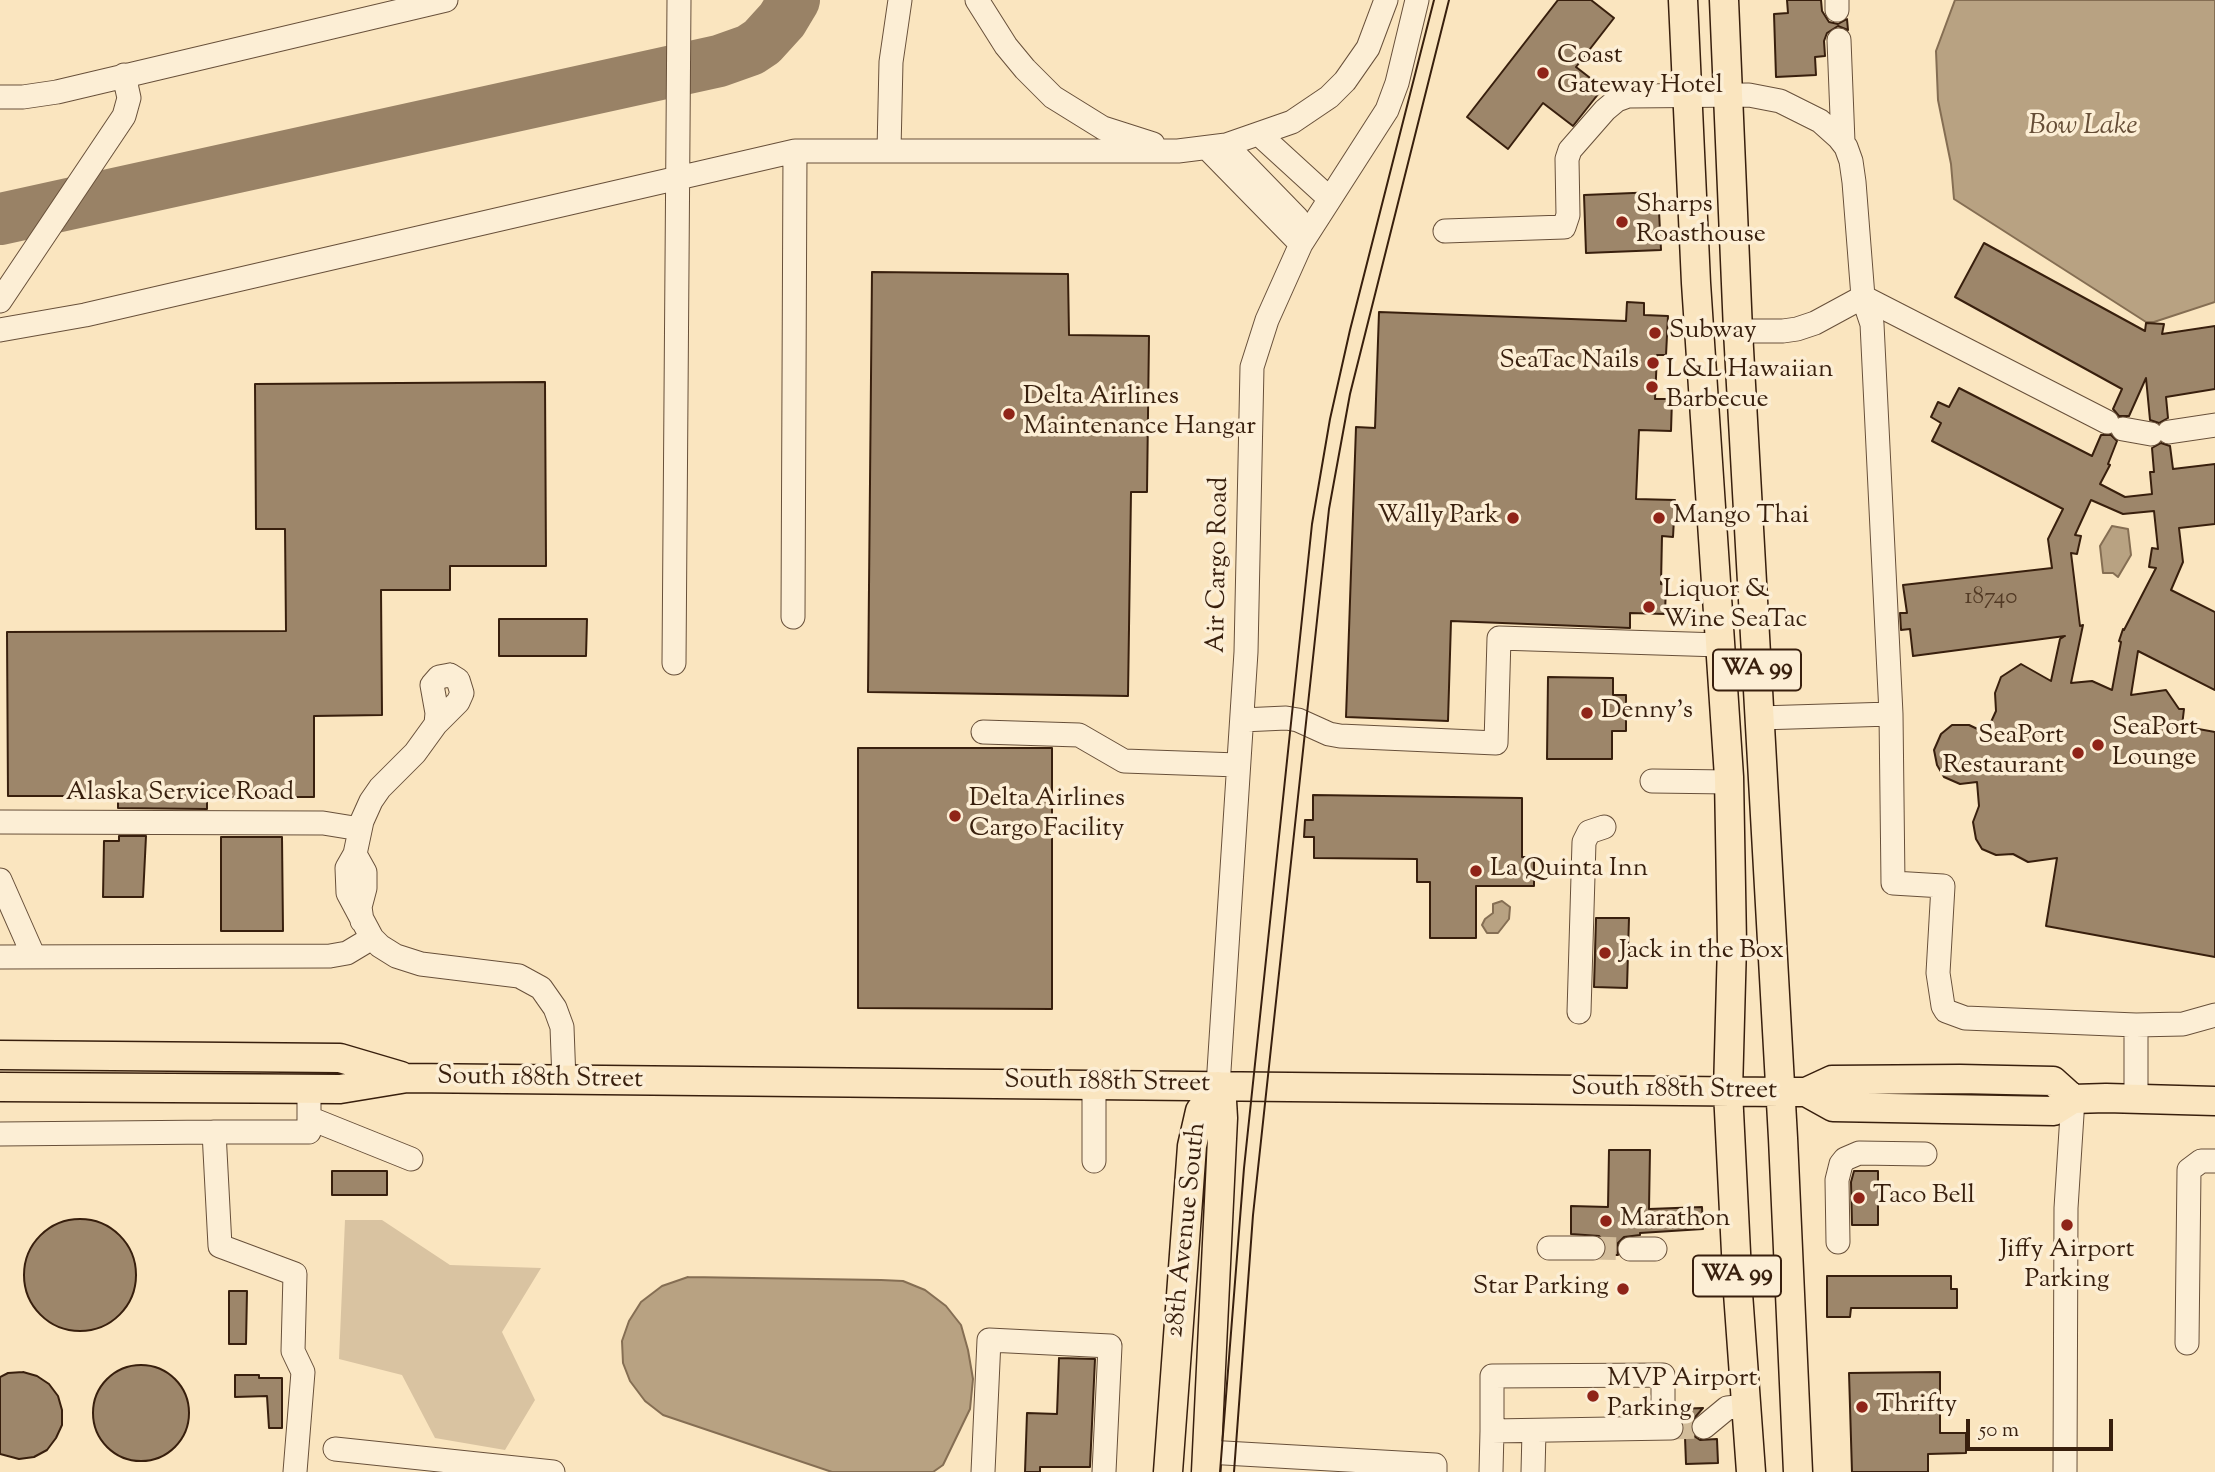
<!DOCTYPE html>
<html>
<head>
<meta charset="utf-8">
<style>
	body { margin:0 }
	#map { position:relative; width:2215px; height:1472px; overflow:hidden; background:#fae5bf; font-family:"Sorts Mill Goudy",serif }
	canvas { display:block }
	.scale { position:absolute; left:1966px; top:1419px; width:147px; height:32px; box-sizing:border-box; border:4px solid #381f0d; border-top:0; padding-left:9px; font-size:21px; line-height:24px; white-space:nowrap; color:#381f0d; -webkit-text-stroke:5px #fceed5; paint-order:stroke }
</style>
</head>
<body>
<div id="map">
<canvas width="2215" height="1472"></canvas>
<div class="scale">50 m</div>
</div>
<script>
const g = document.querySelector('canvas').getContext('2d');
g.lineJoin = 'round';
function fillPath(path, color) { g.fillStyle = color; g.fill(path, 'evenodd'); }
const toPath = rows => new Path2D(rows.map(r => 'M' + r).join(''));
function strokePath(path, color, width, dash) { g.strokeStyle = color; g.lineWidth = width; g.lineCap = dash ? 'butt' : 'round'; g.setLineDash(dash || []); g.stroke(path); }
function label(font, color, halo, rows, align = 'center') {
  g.font = font + ' "Sorts Mill Goudy",serif'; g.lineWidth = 7; g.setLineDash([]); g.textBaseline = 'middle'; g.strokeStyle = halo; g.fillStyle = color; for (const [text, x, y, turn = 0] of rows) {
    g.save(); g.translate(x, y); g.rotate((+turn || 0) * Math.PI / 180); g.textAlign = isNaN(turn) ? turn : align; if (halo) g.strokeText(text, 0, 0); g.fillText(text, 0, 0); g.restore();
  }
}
const green = toPath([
	[345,1220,382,1220,450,1265,541,1268,502,1332,535,1400,505,1450,435,1438,402,1375,339,1359]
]);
const water = toPath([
	[1955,0,2215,0,2215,302,2154,322,2146,322,1954,199,1951,164,1938,100,1936,51,1955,0],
	[2112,526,2128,529,2131,555,2118,577,2113,573,2103,573,2100,546,2112,526],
	[1502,901,1510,907,1509,919,1498,933,1487,933,1482,925,1485,919,1493,913,1493,904,1502,901],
	[688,1277,881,1280,903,1281,925,1290,946,1306,961,1325,968,1350,973,1379,970,1409,943,1465,933,1472,832,1472,663,1415,645,1401,630,1381,623,1363,622,1341,629,1321,641,1302,662,1286,688,1277]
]);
const taxiway = toPath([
	[0,219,719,61,750,50,762,42,782,20,794,0]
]);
const building = toPath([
	[1558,0,1591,0,1614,18,1576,67,1603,88,1573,126,1543,103,1508,149,1467,117,1558,0],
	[1787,0,1821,0,1822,11,1829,22,1838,24,1847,19,1848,30,1838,26,1827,33,1824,41,1825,56,1815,57,1816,75,1776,77,1774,14,1788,13,1787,0],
	[1658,192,1661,250,1586,253,1584,195,1658,192],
	[1984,243,2145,331,2146,323,2164,324,2162,334,2215,326,2215,389,2166,397,2168,418,2159,423,2150,420,2146,378,2129,416,2119,416,2113,409,2122,389,1955,297,1984,243],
	[872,272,1068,274,1069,335,1149,336,1147,492,1131,492,1128,696,868,692,872,272],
	[1627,302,1644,303,1644,315,1668,316,1666,355,1657,355,1655,399,1672,399,1671,431,1639,430,1636,499,1675,500,1673,537,1662,536,1661,584,1666,585,1665,614,1630,613,1630,628,1451,621,1448,721,1346,717,1356,427,1375,428,1379,312,1626,321,1627,302],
	[545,382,546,566,450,566,450,590,381,590,382,715,314,716,314,797,207,797,207,809,118,808,118,796,8,796,7,632,286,631,285,529,256,529,255,384,545,382],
	[1959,388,2092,456,2101,435,2111,435,2117,441,2108,464,2110,465,2100,484,2125,497,2152,494,2150,472,2154,472,2152,448,2161,443,2170,446,2173,469,2215,464,2215,524,2179,528,2183,562,2171,590,2215,612,2215,690,2138,651,2131,695,2166,690,2179,709,2184,709,2182,726,2215,732,2215,957,2046,926,2057,858,2028,862,2013,854,1996,855,1982,849,1976,839,1973,822,1979,806,1977,782,1960,784,1944,777,1937,765,1934,750,1941,734,1952,725,1969,725,1986,733,1996,711,1995,693,2001,677,2021,664,2051,681,2060,639,2065,636,1913,656,1910,629,1901,630,1900,613,1907,613,1903,585,2052,568,2048,539,2063,509,1932,441,1941,423,1931,417,1938,402,1949,407,1959,388],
	[2091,500,2123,514,2154,511,2158,549,2152,548,2149,567,2156,568,2124,630,2123,629,2119,641,2121,642,2112,690,2092,681,2071,683,2083,625,2080,626,2071,553,2077,554,2081,536,2075,535,2091,500],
	[499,619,587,619,586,656,499,656,499,619],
	[1548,677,1613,678,1613,695,1626,695,1626,731,1612,731,1612,759,1547,759,1548,677],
	[858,748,1052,748,1052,1009,858,1008,858,748],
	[1313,795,1522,798,1522,857,1534,857,1534,886,1476,886,1476,938,1430,938,1430,882,1417,882,1417,859,1314,858,1314,837,1304,837,1305,820,1313,820,1313,795],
	[119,836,146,836,143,897,103,897,104,841,119,841,119,836],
	[221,837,282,837,283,931,221,931,221,837],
	[1596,918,1629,918,1627,988,1594,987,1596,918],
	[1609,1150,1650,1150,1649,1209,1702,1207,1703,1229,1640,1233,1640,1235,1624,1237,1618,1243,1618,1255,1605,1255,1607,1249,1605,1242,1599,1236,1571,1234,1571,1206,1608,1207,1609,1150],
	[332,1171,387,1171,387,1195,332,1195,332,1171],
	[1854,1171,1878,1171,1878,1225,1852,1225,1851,1182,1854,1171],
	'24 1275a56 56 0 1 1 112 0a56 56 0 1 1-112 0Z',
	[1827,1276,1951,1276,1951,1289,1957,1289,1957,1308,1851,1308,1850,1317,1827,1317,1827,1276],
	[229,1291,247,1291,246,1344,229,1344,229,1291],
	[1059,1358,1095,1359,1090,1467,1040,1467,1040,1472,1025,1472,1027,1413,1057,1414,1059,1358],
	'93 1413a48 48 0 1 1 96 0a48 48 0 1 1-96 0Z',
	[23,1372,37,1376,49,1384,58,1396,62,1410,62,1425,56,1438,47,1450,34,1457,19,1459,0,1454,0,1377,8,1373,23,1372],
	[1940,1372,1940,1433,1966,1433,1966,1453,1928,1454,1928,1472,1852,1472,1849,1373,1940,1372],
	[235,1375,259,1375,259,1378,282,1378,282,1428,269,1428,267,1396,235,1397,235,1375],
	[1703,1408,1691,1422,1690,1430,1694,1436,1700,1440,1717,1439,1718,1463,1686,1464,1685,1437,1681,1437,1685,1427,1683,1420,1677,1415,1677,1409,1703,1408]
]);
const minorTunnel = toPath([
	[1593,1248,1630,1249],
	[1671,1428,1704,1427]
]);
const minor = toPath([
	[977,0,1006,46,1025,69,1053,97,1103,128,1153,144],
	[1837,0,1837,10],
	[1839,40,1843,142],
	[0,97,23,97,57,92,446,0],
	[1260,135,1330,199],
	[1226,145,1297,218],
	[1207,148,1301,244],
	[889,150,891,62,900,0],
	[1445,231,1564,227,1568,215,1567,159,1570,150,1605,110,1617,100,1628,96,1749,95,1780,101,1820,121,1839,138,1846,147,1851,161,1854,182,1863,297,2107,422],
	[0,301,124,116,129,98,124,75],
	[0,330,85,315,795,151,1178,151,1226,145,1292,122,1329,97,1345,81,1368,48,1386,0],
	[1738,331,1783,331,1797,329,1815,323,1863,297,1872,324,1891,714,1893,883,1943,886,1938,973,1943,1006,1946,1011,1965,1018,2136,1025,2183,1024,2215,1015],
	[2123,429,2151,434],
	[2169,432,2215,425],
	[793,617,795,151],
	[674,663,679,0],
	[450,675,458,680,462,693,458,702,436,724,437,713,432,685,439,677,450,675],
	[1759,718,1891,714],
	[1242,720,1286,718,1298,720,1329,734,1340,736,1496,743,1499,638,1720,645],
	[436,724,415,753,380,788,371,801,362,821,355,854,347,868,348,893,372,938,380,946,396,956,421,964,519,976,541,988,555,1008,562,1027,564,1081],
	[983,732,1079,735,1124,761,1238,765],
	[1652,781,1729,782],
	[0,822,323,823,360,829],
	[355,854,365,872,365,888,360,907,362,921],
	[0,880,34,957],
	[0,957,330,956,347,953,372,938],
	[1579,1012,1584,842,1589,832,1604,827],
	[2136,1025,2136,1098],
	[1094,1084,1094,1161],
	[1218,1086,1246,652,1252,367,1267,320,1301,244,1387,110,1397,83,1417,0],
	[309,1118,411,1159],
	[0,1134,214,1132],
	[1838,1242,1837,1180,1841,1164,1845,1159,1859,1153,1925,1154],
	[1549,1248,1593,1248],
	[1630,1249,1655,1249],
	[2187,1343,2189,1170,2201,1161,2215,1161],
	[1704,1427,1727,1408,1746,1406],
	[1492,1431,1492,1376,1663,1375,1663,1428],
	[335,1449,553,1472],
	[1207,1452,1435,1465,1435,1472],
	[295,1472,303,1372,293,1351,295,1274,220,1246,214,1132,309,1132,309,1089],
	[983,1472,989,1340,1110,1346,1104,1472],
	[1491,1472,1492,1431,1671,1428],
	[1533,1472,1534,1431],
	[2065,1472,2066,1208,2073,1099]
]);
const major = toPath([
	[1683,0,1696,283,1729,777,1732,944,1728,1091,1738,1293,1751,1472],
	[1724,0,1738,331,1783,1138,1798,1472],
	[0,1055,340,1058,401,1076],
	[0,1087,340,1089,407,1078,1780,1092,1806,1092,1833,1107,2054,1111,2073,1099,2106,1098,2215,1101],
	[1806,1092,1832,1080,1960,1079,2053,1081,2073,1099],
	[1168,1472,1192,1146,1200,1111,1218,1086],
	[1206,1472,1223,1118,1222,1101,1218,1086]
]);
const tram = toPath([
	[1220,1472,1244,1168,1312,524,1330,419,1350,330,1434,0],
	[1234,1472,1253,1215,1329,509,1350,394,1449,0]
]);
const markers = [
	[1543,73,7,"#8f2418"],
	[1622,222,7,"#8f2418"],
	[1655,333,7,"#8f2418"],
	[1653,363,7,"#8f2418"],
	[1652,387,7,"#8f2418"],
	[1009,414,7,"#8f2418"],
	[1513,518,7,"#8f2418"],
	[1659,518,7,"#8f2418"],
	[1649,607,7,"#8f2418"],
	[1587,713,7,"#8f2418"],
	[2098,745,7,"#8f2418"],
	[2078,753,7,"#8f2418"],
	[955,816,7,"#8f2418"],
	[1476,871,7,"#8f2418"],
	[1605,953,7,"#8f2418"],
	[1859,1198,7,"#8f2418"],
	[1606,1221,7,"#8f2418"],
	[2067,1225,7,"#8f2418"],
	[1623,1289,7,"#8f2418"],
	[1593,1396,7,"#8f2418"],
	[1862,1407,7,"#8f2418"]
];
const numberNames = [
	["18740",1991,599]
];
const shields = [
	[1757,670,88],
	[1737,1276,88]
];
const shieldNames = [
	["WA 99",1757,670],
	["WA 99",1737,1276]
];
const poiNames = [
	["Coast",1557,58],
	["Gateway Hotel",1557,88],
	["Sharps",1636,207],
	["Roasthouse",1636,237],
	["Subway",1669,333],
	["SeaTac Nails",1639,363,"right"],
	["L&L Hawaiian",1666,372],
	["Barbecue",1666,402],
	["Delta Airlines",1023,399],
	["Maintenance Hangar",1023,429],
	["Wally Park",1499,518,"right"],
	["Mango Thai",1673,518],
	["Liquor &",1663,592],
	["Wine SeaTac",1663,622],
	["Denny's",1601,713],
	["SeaPort",2112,730],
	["Lounge",2112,760],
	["SeaPort",2064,738,"right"],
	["Restaurant",2064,768,"right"],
	["Delta Airlines",969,801],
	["Cargo Facility",969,831],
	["La Quinta Inn",1490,871],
	["Jack in the Box",1619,953],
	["Taco Bell",1873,1198],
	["Marathon",1620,1221],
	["Jiffy Airport",2067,1252,"center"],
	["Parking",2067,1282,"center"],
	["Star Parking",1609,1289,"right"],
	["MVP Airport",1607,1381],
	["Parking",1607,1411],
	["Thrifty",1876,1407]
];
const streetNames = [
	["Air Cargo Road",1220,565,-89],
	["Alaska Service Road",180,795],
	["South 188th Street",540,1080,1],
	["South 188th Street",1107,1084,1],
	["South 188th Street",1674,1091,1],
	["28th Avenue South",1188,1230,-84]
];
const waterNames = [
	["Bow Lake",2083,128]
];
fillPath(green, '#d9c3a1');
fillPath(water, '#b8a282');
strokePath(water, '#856e53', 2);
strokePath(taxiway, '#998266', 52);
fillPath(building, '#9d866a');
strokePath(building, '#381f0d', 2);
strokePath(minorTunnel, '#d3bd9b', 23, [23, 11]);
strokePath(minor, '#68503a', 25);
strokePath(major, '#381f0d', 31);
strokePath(minor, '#fceed5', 23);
strokePath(major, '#fae5bf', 28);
strokePath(tram, '#381f0d', 2);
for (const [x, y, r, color] of markers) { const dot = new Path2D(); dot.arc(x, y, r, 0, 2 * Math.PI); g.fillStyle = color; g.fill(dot); strokePath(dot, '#fceed5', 2.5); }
label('23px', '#513924', null, numberNames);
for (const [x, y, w] of shields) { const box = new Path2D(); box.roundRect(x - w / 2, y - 20.5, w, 41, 5); g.fillStyle = '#fceed5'; g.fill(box); strokePath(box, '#381f0d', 2); }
label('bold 24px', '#381f0d', null, shieldNames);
label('26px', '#381f0d', '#fceed5', poiNames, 'left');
label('26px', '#381f0d', '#fceed5', streetNames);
label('italic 28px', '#654d36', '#fceed5', waterNames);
</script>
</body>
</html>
